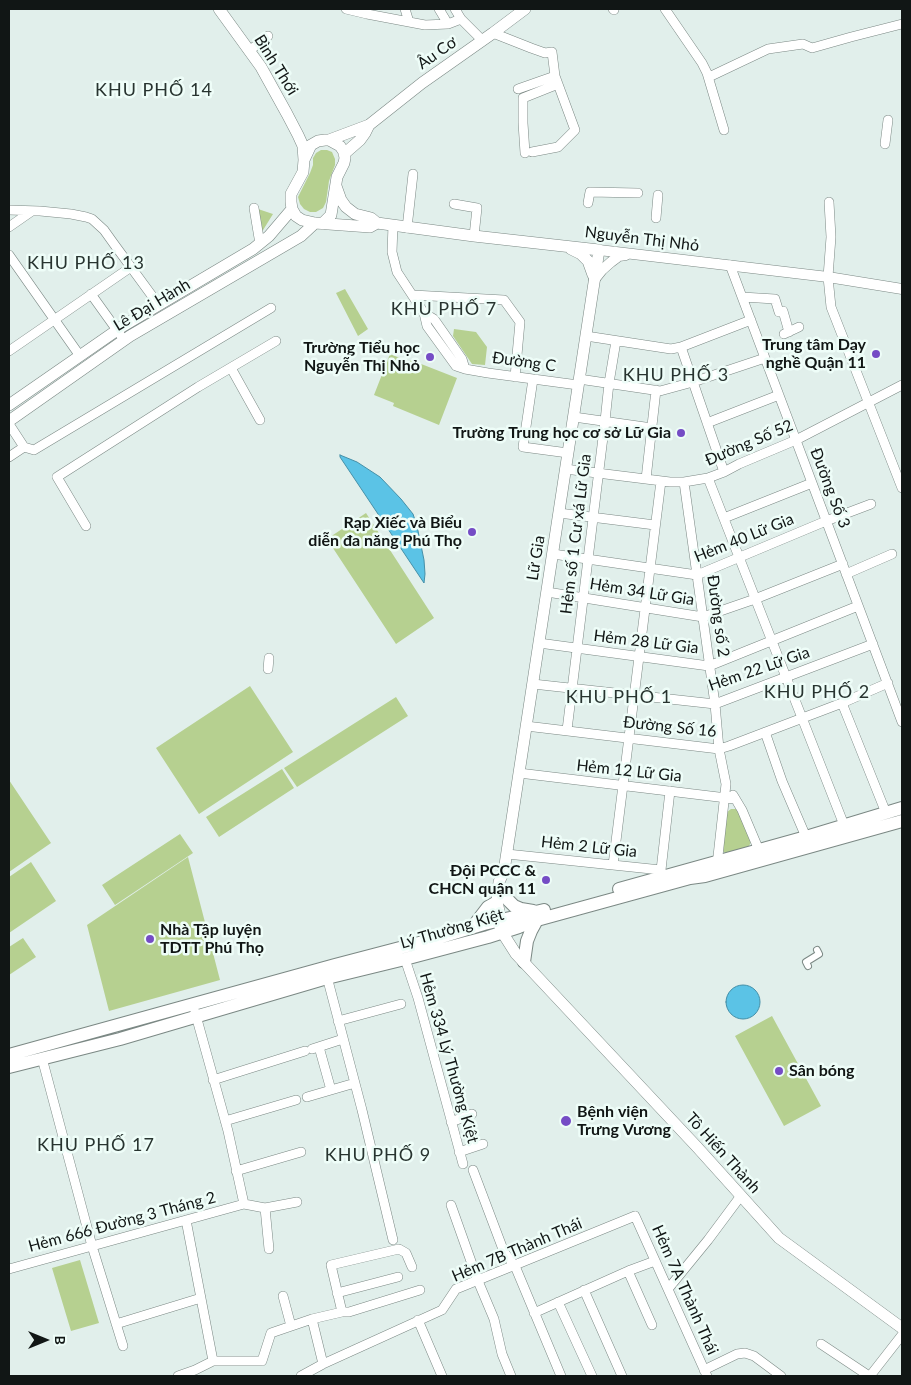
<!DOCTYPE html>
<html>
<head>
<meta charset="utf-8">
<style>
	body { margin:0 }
	#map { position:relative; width:911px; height:1385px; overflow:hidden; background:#e1efeb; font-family:Lato,sans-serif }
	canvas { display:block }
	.frame { position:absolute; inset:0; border:10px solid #111615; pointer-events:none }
	.north { position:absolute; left:20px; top:1315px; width:50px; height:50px; -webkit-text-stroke:4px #eefdf8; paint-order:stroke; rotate:90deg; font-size:14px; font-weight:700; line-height:20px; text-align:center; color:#111615 }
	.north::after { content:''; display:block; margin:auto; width:18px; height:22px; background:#111615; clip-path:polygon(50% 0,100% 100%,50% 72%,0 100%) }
</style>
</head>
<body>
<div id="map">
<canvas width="911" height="1385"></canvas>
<div class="frame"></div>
<div class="north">B</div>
</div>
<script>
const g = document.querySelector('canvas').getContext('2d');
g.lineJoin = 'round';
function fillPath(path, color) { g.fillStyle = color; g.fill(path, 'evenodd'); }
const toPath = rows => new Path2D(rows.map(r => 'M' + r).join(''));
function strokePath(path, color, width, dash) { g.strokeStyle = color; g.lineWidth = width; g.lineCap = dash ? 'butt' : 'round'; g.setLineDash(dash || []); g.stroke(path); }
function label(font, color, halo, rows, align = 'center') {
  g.font = font + ' Lato,sans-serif'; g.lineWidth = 5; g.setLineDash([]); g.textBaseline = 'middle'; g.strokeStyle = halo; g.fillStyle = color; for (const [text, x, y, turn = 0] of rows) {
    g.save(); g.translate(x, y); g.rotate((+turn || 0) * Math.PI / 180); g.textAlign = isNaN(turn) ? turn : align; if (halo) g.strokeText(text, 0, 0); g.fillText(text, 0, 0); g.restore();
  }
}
const green = toPath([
	[321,150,327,150,332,152,335,159,335,165,329,181,326,202,323,208,316,212,310,212,304,209,300,204,298,197,310,173,313,165,313,158,316,153],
	[258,209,273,214,260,235],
	[345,289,368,329,358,336,336,293],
	[454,329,476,332,487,347,485,365,472,364,453,336],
	[390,354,410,362,411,360,457,378,439,425,393,406,394,403,374,395],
	[366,513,434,618,396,644,327,539],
	[250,686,293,752,199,814,156,748],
	[396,697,408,716,297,787,284,768],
	[282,769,294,788,219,837,206,817],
	[9,780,51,843,9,872],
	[731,809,736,809,738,810,751,842,748,848,725,853,723,851,727,812],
	[180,834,193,853,115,905,102,885],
	[188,857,220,980,109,1011,87,925],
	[31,862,56,901,9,933,9,877],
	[23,938,36,957,9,975,9,947],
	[772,1016,821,1106,784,1126,735,1036],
	[80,1260,99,1323,71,1331,52,1268]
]);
const water = toPath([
	[340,455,357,462,380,477,401,499,413,514,417,526,424,560,425,574,424,583,340,457,340,455],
	'726 1002a17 17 0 1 1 34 0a17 17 0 1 1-34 0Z'
]);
const pedestrian = toPath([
	[808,966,806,962,819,954,817,950]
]);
const minor = toPath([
	[346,9,367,14,425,25,448,24,461,19],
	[405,9,409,22],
	[439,9,448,24],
	[455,9,461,19,482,40],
	[613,9,614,10],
	[665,9,702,63,707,73,724,130],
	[493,33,531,48,545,53,552,52,555,76,575,130,558,147,532,152],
	[249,51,268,36],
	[709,77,768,49,803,44,812,48,851,37,902,24],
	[518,89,555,76],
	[885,144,888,120],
	[525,153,523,123,523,98,558,84],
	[829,202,831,237,828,277,831,307,902,488],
	[588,203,590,192,638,193],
	[454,204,477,208,474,236],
	[254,208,260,244],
	[9,210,40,211,71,214,86,217,92,219,104,230,114,244,158,304],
	[656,218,658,195],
	[393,225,392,252,397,272,424,313,427,326,456,366,465,369,488,373,578,385],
	[9,227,32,211],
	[407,228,413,174],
	[9,255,80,356],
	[730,265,902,722],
	[91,294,124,340],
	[413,295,504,300,520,322,515,377],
	[742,297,775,299,779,312,783,311,789,332],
	[424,313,434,319,462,359,465,369],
	[784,334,799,327],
	[586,336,671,349,681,347,751,320],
	[681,347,724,472],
	[9,351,131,267],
	[231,368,260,420],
	[533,379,523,447,568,453],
	[579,379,660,391,693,382,765,358],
	[574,417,652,428],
	[707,423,779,395],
	[9,424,24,447,34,450,271,308],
	[9,457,24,447],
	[565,469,670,482,684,482,708,478,724,472,739,464,796,440,902,385],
	[708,478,844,825],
	[646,479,656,390],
	[684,482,715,704,719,749,726,784,717,865],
	[559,513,655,525],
	[724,518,812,483],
	[86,526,57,477,198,387,276,341],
	[553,554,697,575,826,521,871,504],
	[846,574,892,554],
	[547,592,703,617,755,599,843,564],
	[539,643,709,666,858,606],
	[268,669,269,658],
	[533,684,715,704,873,644],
	[842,703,886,813],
	[526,726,719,749,729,746,842,703,888,683],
	[567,730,605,421,609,383,616,341],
	[765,732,782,781,806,837],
	[519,773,735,799],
	[733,795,742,810,761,855],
	[507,854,661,870,663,876],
	[613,865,661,481],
	[661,870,670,791],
	[405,959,418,998,463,1164],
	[326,973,362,1110,393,1240],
	[195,1012,228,1131,244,1204,265,1208,269,1249],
	[338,1021,401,1004],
	[319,1047,331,1090],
	[312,1049,343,1039],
	[42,1058,92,1246,123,1346],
	[213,1080,305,1051],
	[307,1097,355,1083],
	[225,1121,296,1100],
	[451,1122,472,1114],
	[459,1152,483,1144],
	[473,1170,504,1252,515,1266,561,1376],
	[236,1171,301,1152],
	[451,1205,478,1281,494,1319,502,1354,511,1376],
	[265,1208,297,1202],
	[186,1220,213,1361],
	[9,1269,244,1204],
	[628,1271,652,1325],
	[668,1289,708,1240,740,1197],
	[584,1290,622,1376],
	[337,1293,398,1277],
	[283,1296,291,1326],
	[558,1302,592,1376],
	[342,1312,331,1265,399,1249,406,1253,412,1267],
	[534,1313,628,1271,655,1261],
	[312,1319,323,1364],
	[418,1320,442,1376],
	[116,1324,201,1298],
	[821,1344,869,1376],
	[704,1370,737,1354,745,1353,754,1356,781,1376],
	[178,1376,195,1370,213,1361,262,1361,271,1333,312,1319,342,1312,349,1312,420,1290],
	[301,1376,323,1364,442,1310,456,1289,635,1216,707,1376],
	[870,1376,902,1335]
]);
const tertiary = toPath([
	[599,250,828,277,902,289],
	[594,280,602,270,611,262,619,256,626,255]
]);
const secondary = toPath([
	[219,9,261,67,287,114,298,135,303,146,304,160],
	[329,140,369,125,422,83,493,33,525,9],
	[344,154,360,140,365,133,369,125],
	[336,186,341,200,346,207,355,214,371,218,377,223,474,236,599,250,504,871,499,882,497,902,499,911,498,921,502,932,516,954,697,1147,779,1238,902,1328],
	[322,224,331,215,337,177,344,163,345,158,344,152,340,146,329,140,325,140,318,141,311,145,304,160,303,172,291,194,291,202,292,209,296,216,302,220,315,223,370,227,377,223],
	[571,249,581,254,588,261,593,275],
	[9,405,123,326,253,249,269,236,292,209],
	[9,421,130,336,301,236,315,223]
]);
const primary = toPath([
	[619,889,806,837,902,808],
	[505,894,508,900,514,906,521,909,533,911],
	[472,928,488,907,497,902],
	[524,962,527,941,531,931,537,920],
	[9,1055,335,965,438,938,484,924,544,910],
	[9,1067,120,1039,327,978,405,959,488,937,519,927,537,920,690,878,705,876,902,821]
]);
const markers = [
	[876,354,5,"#754cc5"],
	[430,357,5,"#754cc5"],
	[681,433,5,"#754cc5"],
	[472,532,5,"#754cc5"],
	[546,880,5,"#754cc5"],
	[150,939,5,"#754cc5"],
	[779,1071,5,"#754cc5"],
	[566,1121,6,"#754cc5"]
];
const streetNames = [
	["Âu Cơ",437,53,-35],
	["Bình Thới",276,65,58],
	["Nguyễn Thị Nhỏ",642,239,7],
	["Lê Đại Hành",152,305,-31],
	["Đường C",524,362,8],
	["Đường Số 52",749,443,-23],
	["Đường Số 3",830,488,69],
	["Hẻm số 1 Cư xá Lữ Gia",576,534,-83],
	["Hẻm 40 Lữ Gia",744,538,-22],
	["Lữ Gia",536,558,-81],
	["Hẻm 34 Lữ Gia",642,592,9],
	["Đường số 2",718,616,82],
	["Hẻm 28 Lữ Gia",646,642,7],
	["Hẻm 22 Lữ Gia",759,669,-19],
	["Đường Số 16",670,727,6],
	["Hẻm 12 Lữ Gia",629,771,6],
	["Hẻm 2 Lữ Gia",589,847,6],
	["Lý Thường Kiệt",452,929,-16],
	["Hẻm 334 Lý Thường Kiệt",449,1058,74],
	["Tô Hiến Thành",723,1153,48],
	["Hẻm 666 Đường 3 Tháng 2",122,1222,-15],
	["Hẻm 7B Thành Thái",517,1250,-23],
	["Hẻm 7A Thành Thái",685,1290,66]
];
const poiNames = [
	["Trung tâm Dạy",866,345],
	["nghề Quận 11",866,363],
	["Trường Tiểu học",420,348],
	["Nguyễn Thị Nhỏ",420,366],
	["Trường Trung học cơ sở Lữ Gia",671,433],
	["Rạp Xiếc và Biểu",462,523],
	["diễn đa năng Phú Thọ",462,541],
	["Đội PCCC &",536,871],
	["CHCN quận 11",536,889],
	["Nhà Tập luyện",160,930,"left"],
	["TDTT Phú Thọ",160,948,"left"],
	["Sân bóng",789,1071,"left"],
	["Bệnh viện",577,1112,"left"],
	["Trưng Vương",577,1130,"left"]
];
const neighbourhoodNames = [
	["KHU PHỐ 14",154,90],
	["KHU PHỐ 13",86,263],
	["KHU PHỐ 7",444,309],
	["KHU PHỐ 3",676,375],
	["KHU PHỐ 2",817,692],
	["KHU PHỐ 1",619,697],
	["KHU PHỐ 17",96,1145],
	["KHU PHỐ 9",378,1155]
];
fillPath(green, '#b6d090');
fillPath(water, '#5bc3e6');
strokePath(water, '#458fa7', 1);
strokePath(pedestrian, '#7b8884', 8);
strokePath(minor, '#7b8884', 10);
strokePath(tertiary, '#7b8884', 11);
strokePath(secondary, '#7b8884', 12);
strokePath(primary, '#7b8884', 14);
strokePath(pedestrian, '#fff', 6);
strokePath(minor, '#fff', 9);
strokePath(tertiary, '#fff', 10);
strokePath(secondary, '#fff', 11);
strokePath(primary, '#fff', 12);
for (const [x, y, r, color] of markers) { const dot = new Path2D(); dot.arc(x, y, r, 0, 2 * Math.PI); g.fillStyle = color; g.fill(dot); strokePath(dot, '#eefdf8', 2); }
label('16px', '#111615', '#eefdf8', streetNames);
label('bold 16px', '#111615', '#eefdf8', poiNames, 'right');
g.letterSpacing = '1px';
label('18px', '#283430', '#eefdf8', neighbourhoodNames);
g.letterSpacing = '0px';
</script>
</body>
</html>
